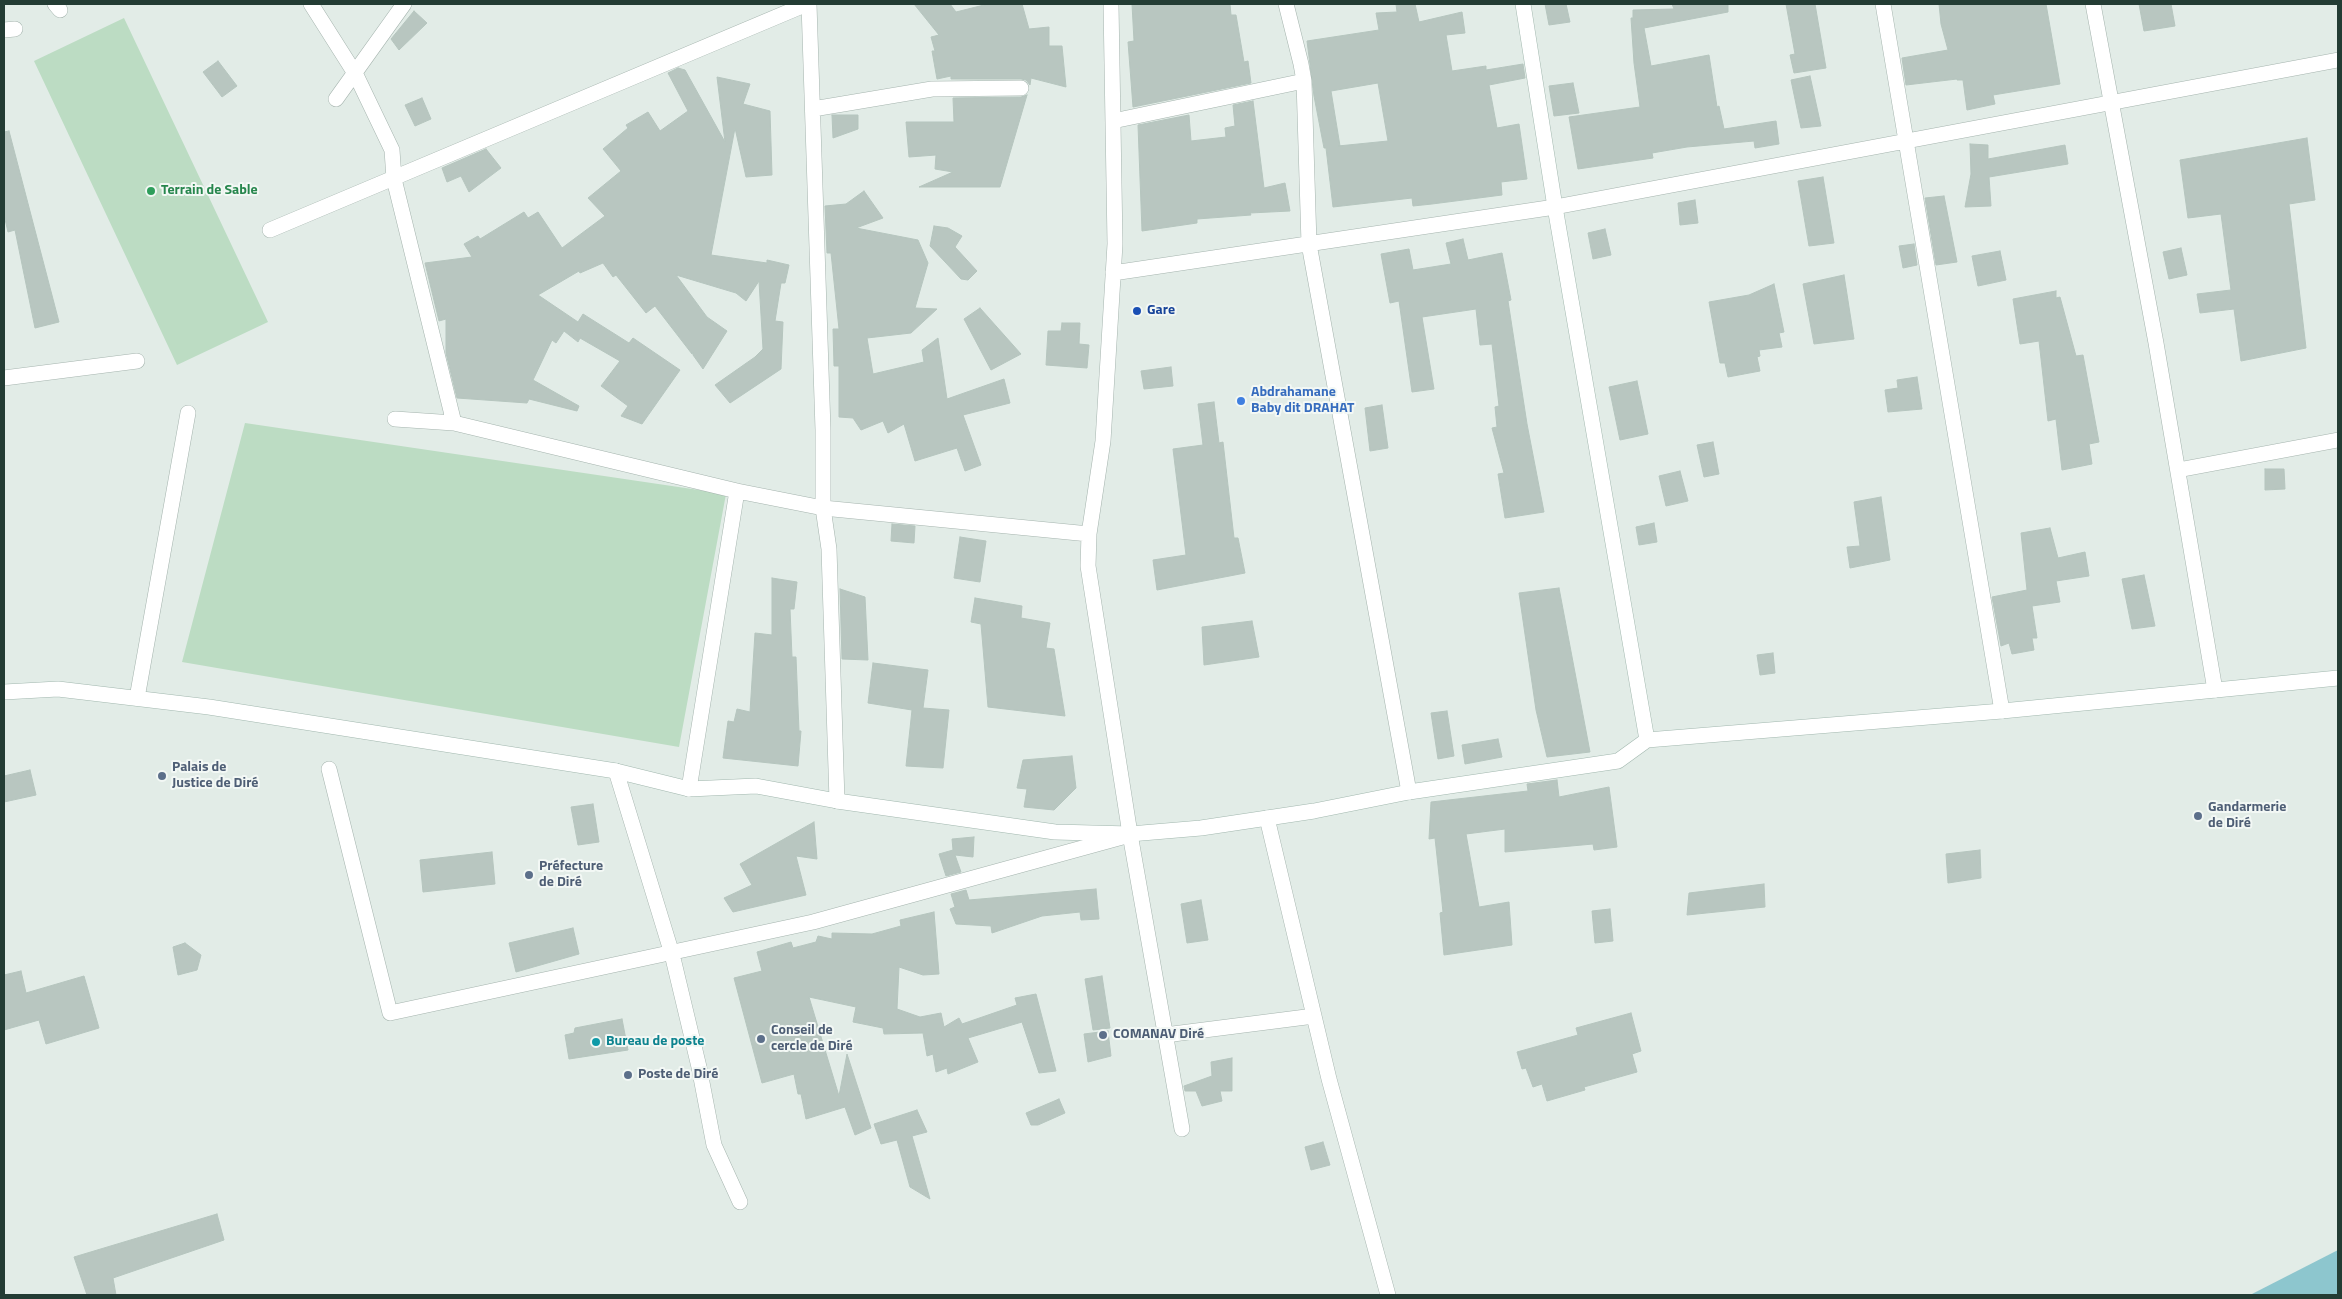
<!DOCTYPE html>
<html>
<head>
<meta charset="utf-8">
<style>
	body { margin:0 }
	#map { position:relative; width:2342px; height:1299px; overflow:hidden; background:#e2ece7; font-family:"Titillium Web",sans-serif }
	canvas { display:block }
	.frame { position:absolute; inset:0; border:5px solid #233c34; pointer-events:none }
</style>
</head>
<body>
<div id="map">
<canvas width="2342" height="1299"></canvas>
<div class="frame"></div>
</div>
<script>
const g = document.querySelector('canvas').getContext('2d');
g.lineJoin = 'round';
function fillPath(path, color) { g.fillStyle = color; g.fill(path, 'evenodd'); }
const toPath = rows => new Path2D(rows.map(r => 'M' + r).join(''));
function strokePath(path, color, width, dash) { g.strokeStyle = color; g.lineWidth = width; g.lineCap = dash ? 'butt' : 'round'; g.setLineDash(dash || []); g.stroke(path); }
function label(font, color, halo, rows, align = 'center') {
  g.font = font + ' "Titillium Web",sans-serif'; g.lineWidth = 4; g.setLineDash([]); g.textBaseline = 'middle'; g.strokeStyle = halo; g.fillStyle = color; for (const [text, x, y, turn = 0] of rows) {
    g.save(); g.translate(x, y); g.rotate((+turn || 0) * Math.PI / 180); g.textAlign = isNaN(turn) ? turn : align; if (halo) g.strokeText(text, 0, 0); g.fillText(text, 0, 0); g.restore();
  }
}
const green = toPath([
	[124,18,268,322,177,365,34,61],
	[245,423,726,494,679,747,182,662]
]);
const water = toPath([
	[2338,1250,2338,1295,2250,1295]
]);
const building = toPath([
	[914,4,950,4,956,12,988,4,1022,4,1029,29,1049,27,1049,46,1062,46,1066,87,1031,78,1030,85,1026,80,1021,79,951,79,951,76,937,79,932,51,935,51,931,37,939,35,914,4],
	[1132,4,1230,4,1231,15,1236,15,1244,62,1248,61,1251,83,1133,107,1128,42,1134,41,1132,4],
	[1396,4,1415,4,1419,22,1462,12,1465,33,1446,35,1452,71,1486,66,1486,70,1523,64,1525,78,1489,85,1497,128,1519,124,1527,179,1501,182,1502,195,1432,204,1413,206,1412,198,1333,207,1326,148,1324,148,1314,96,1307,41,1379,30,1376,13,1397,12,1396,4],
	[1378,83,1388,141,1338,146,1340,146,1331,91,1378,83],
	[1545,4,1566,4,1570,22,1549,25,1545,4],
	[1672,4,1728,4,1728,12,1644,28,1651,66,1709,55,1717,107,1719,106,1724,129,1776,121,1779,144,1755,148,1754,141,1687,147,1652,153,1653,158,1578,169,1569,117,1640,107,1634,63,1631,18,1633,18,1633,10,1674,9,1672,4],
	[1786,4,1815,4,1826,68,1794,73,1790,55,1795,54,1786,4],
	[1939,4,2046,4,2060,84,1993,95,1995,104,1967,110,1963,80,1957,80,1957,79,1906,85,1902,58,1948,50,1941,24,1939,4],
	[2139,4,2171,4,2175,26,2144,31,2139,4],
	[414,11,427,23,399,50,391,39,414,11],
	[218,61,237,86,222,97,203,72,218,61],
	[678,68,685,70,725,142,717,77,750,84,743,104,770,111,772,175,746,177,735,128,711,255,767,263,767,260,789,265,785,283,781,283,775,321,783,322,781,369,730,403,715,385,755,357,763,349,759,281,746,301,736,293,676,275,707,317,727,331,703,369,693,355,693,352,692,354,655,306,646,313,616,275,613,277,603,263,580,273,579,271,538,295,578,322,583,314,629,343,633,338,680,370,642,424,621,416,628,406,601,386,620,361,580,338,578,342,564,331,556,343,552,340,533,380,579,406,577,411,529,399,527,403,457,398,446,353,446,319,439,321,425,263,472,257,464,244,478,236,480,239,524,212,528,218,538,212,562,248,605,216,588,198,621,171,603,149,628,128,626,125,648,112,660,131,688,111,668,73,678,68],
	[1810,76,1821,126,1801,128,1791,80,1810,76],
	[1573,83,1579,113,1554,116,1549,86,1573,83],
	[1027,95,1000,187,919,187,953,172,935,169,936,155,909,157,906,122,954,122,953,98,1021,97,1027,95],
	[422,98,431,119,415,126,405,105,422,98],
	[1253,101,1264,188,1285,183,1290,211,1250,213,1251,215,1197,219,1197,223,1142,231,1138,125,1189,115,1191,141,1226,137,1225,128,1235,126,1233,105,1253,101],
	[832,115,858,115,858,129,833,138,832,115],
	[9,131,59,322,35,328,15,230,8,232,4,215,4,132,9,131],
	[2307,138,2315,200,2289,204,2306,348,2241,361,2234,309,2200,313,2197,294,2231,290,2221,214,2188,218,2180,160,2307,138],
	[1970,144,1988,145,1988,159,2065,145,2068,164,1989,177,1991,206,1965,207,1971,174,1970,144],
	[486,149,501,168,469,192,461,176,447,182,442,168,486,149],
	[1823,177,1834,243,1809,246,1798,181,1823,177],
	[864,191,883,218,856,228,918,240,928,263,915,308,937,309,911,333,867,338,873,374,924,362,922,350,938,338,947,399,1004,379,1010,403,963,415,981,465,965,471,957,448,915,461,904,424,888,433,883,421,861,430,853,418,839,417,839,366,834,366,833,329,839,329,831,253,827,253,825,206,846,204,864,191],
	[1944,196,1957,262,1936,265,1925,198,1944,196],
	[1695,200,1698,223,1680,225,1678,203,1695,200],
	[934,226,948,228,962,236,955,247,977,271,968,280,961,279,930,246,934,226],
	[1605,229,1611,255,1593,259,1588,233,1605,229],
	[1463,239,1468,260,1502,253,1511,300,1508,301,1527,424,1544,512,1505,518,1498,474,1504,473,1492,428,1497,427,1495,407,1499,406,1492,344,1480,345,1476,309,1422,317,1434,389,1412,392,1399,301,1390,303,1381,254,1409,249,1413,270,1451,264,1446,243,1463,239],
	[1914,244,1917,265,1903,268,1899,246,1914,244],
	[2181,248,2187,275,2169,279,2163,252,2181,248],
	[2000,251,2006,280,1978,286,1972,256,2000,251],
	[1844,275,1854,339,1814,344,1803,284,1844,275],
	[1774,284,1784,332,1779,333,1782,347,1759,350,1760,356,1757,357,1760,371,1728,377,1725,363,1720,363,1709,302,1749,295,1774,284],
	[2056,291,2056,298,2060,297,2076,356,2083,355,2099,442,2089,444,2092,464,2062,470,2056,419,2048,421,2039,341,2020,344,2013,299,2056,291],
	[980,308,1021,354,991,370,964,319,980,308],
	[1062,323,1080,323,1079,344,1089,345,1087,368,1046,365,1048,331,1061,331,1062,323],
	[1171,367,1173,386,1144,389,1141,371,1171,367],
	[1917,377,1922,409,1888,412,1885,390,1898,388,1897,380,1917,377],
	[1637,381,1648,434,1620,440,1609,387,1637,381],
	[1214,402,1219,443,1223,442,1234,538,1238,538,1245,573,1157,590,1153,560,1186,555,1173,449,1203,445,1198,404,1214,402],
	[1382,405,1388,448,1370,451,1365,408,1382,405],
	[1713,442,1719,474,1704,477,1697,445,1713,442],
	[2265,469,2284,469,2285,489,2265,490,2265,469],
	[1680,471,1688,501,1666,506,1659,476,1680,471],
	[1881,497,1890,560,1850,568,1847,547,1860,546,1854,502,1881,497],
	[1654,523,1657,542,1639,545,1636,527,1654,523],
	[892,524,915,526,914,543,891,541,892,524],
	[2050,528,2058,558,2085,552,2089,576,2056,581,2060,602,2032,606,2037,638,2032,638,2034,650,2012,654,2009,643,2001,646,1992,597,2027,590,2021,533,2050,528],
	[960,537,986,541,980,582,954,578,960,537],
	[2144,575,2155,626,2132,629,2122,579,2144,575],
	[772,578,797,582,794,609,790,609,792,657,796,657,799,731,801,731,798,766,723,758,728,721,734,722,737,709,750,712,755,633,772,635,772,578],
	[1559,588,1590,752,1547,757,1536,710,1519,593,1559,588],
	[840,589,865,597,868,660,842,659,840,589],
	[975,598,1022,606,1021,618,1050,623,1046,648,1054,649,1065,716,988,707,981,624,971,622,975,598],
	[1252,621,1259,657,1204,665,1202,627,1252,621],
	[1773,653,1775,673,1760,675,1757,655,1773,653],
	[873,663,928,670,923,708,949,710,943,768,906,766,912,710,868,703,873,663],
	[1447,711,1454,756,1438,759,1431,713,1447,711],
	[1498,739,1502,757,1465,764,1462,745,1498,739],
	[1072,756,1076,788,1054,810,1024,807,1027,789,1017,788,1023,760,1072,756],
	[30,770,36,795,4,802,4,776,30,770],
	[1557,780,1559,797,1609,787,1617,847,1594,850,1593,844,1505,852,1505,829,1466,834,1479,907,1509,902,1512,945,1444,955,1440,913,1443,912,1435,838,1429,839,1431,802,1528,791,1527,784,1557,780],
	[593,804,599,842,578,845,571,807,593,804],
	[814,822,817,859,796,856,806,895,733,912,724,898,752,885,740,864,814,822],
	[974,837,973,857,955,855,961,872,946,876,939,854,953,850,952,839,974,837],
	[1980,850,1981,878,1948,883,1946,854,1980,850],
	[492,852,495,884,423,892,420,860,492,852],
	[1764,884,1765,907,1687,915,1689,893,1764,884],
	[1096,889,1099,919,1081,920,1080,912,1042,916,992,933,991,926,956,924,950,909,955,907,951,894,966,890,969,900,1096,889],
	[1201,900,1208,940,1187,943,1181,904,1201,900],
	[1610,909,1613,941,1595,943,1592,911,1610,909],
	[934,912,939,974,923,975,899,967,897,1009,920,1017,941,1013,944,1027,959,1018,962,1024,1017,1005,1015,998,1036,994,1056,1071,1039,1073,1022,1022,968,1038,978,1062,948,1074,947,1068,936,1072,933,1054,927,1056,923,1033,884,1034,883,1028,853,1022,856,1007,809,997,839,1096,847,1054,871,1128,855,1135,845,1107,806,1119,801,1094,798,1094,794,1074,762,1083,734,978,762,971,757,952,791,942,793,948,816,942,818,936,832,939,832,933,872,934,901,926,900,920,934,912],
	[573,928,579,954,516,972,509,943,573,928],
	[185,943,201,955,197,970,178,975,173,947,185,943],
	[21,971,26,993,84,976,99,1028,46,1044,39,1020,4,1030,4,975,21,971],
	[1102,976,1110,1028,1093,1030,1085,979,1102,976],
	[1631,1013,1641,1051,1632,1054,1637,1072,1584,1087,1585,1090,1547,1101,1542,1084,1533,1087,1526,1068,1522,1069,1517,1052,1578,1035,1576,1028,1631,1013],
	[622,1019,628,1050,569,1059,565,1035,574,1033,575,1028,622,1019],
	[1108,1031,1111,1056,1088,1062,1084,1034,1108,1031],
	[1232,1058,1232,1091,1220,1091,1222,1101,1202,1106,1196,1091,1185,1091,1184,1086,1212,1076,1211,1062,1232,1058],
	[1059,1099,1065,1113,1038,1125,1031,1125,1026,1113,1059,1099],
	[917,1110,927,1132,912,1136,930,1199,910,1187,897,1140,881,1144,874,1124,917,1110],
	[1323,1142,1330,1165,1311,1170,1305,1147,1323,1142],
	[217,1214,224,1240,113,1278,116,1295,87,1295,74,1257,217,1214]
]);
const street = toPath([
	[55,4,60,10],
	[311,4,356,75,392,150,394,179,454,423],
	[809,4,823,430,823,508,829,549,837,801],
	[1111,4,1115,244,1103,441,1089,534,1088,566,1130,834,1182,1129],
	[1286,4,1301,64,1304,81,1309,244,1409,792],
	[1883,4,2002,711],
	[2093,4,2156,343,2215,690],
	[4,30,15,29],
	[336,99,404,4],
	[813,109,932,89,1021,88],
	[1113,121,1304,81],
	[270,230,807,4],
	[1113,273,1555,207,2338,60],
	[4,378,137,361],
	[395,419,454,423,737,491,823,508,1089,534],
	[2178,470,2338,440],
	[137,698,188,413],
	[329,769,390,1013,813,922,1126,836],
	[616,771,672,954,699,1067,714,1145,740,1202],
	[689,789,737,491],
	[1267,818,1329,1079,1388,1295],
	[1165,1035,1314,1016]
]);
const secondary = toPath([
	[1523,4,1555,207,1647,740],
	[4,692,58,689,209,707,616,771,689,789,756,786,837,801,1055,832,1130,834,1201,828,1314,811,1409,792,1618,761,1647,740,2002,711,2338,678]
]);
const markers = [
	[151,191,5,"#2e9e5b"],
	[1137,311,5,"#1a4fb4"],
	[1241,401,5,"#3f7fe0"],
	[162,776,5,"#5c6f8a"],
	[2198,816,5,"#5c6f8a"],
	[529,875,5,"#5c6f8a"],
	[1103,1035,5,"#5c6f8a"],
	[761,1039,5,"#5c6f8a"],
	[596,1042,5,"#0f9aa8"],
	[628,1075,5,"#5c6f8a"]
];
const leisureNames = [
	["Terrain de Sable",161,191]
];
const transitNames = [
	["Gare",1147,311]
];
const shopNames = [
	["Abdrahamane",1251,393],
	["Baby dit DRAHAT",1251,409]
];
const serviceNames = [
	["Palais de",172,768],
	["Justice de Diré",172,784],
	["Gandarmerie",2208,808],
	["de Diré",2208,824],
	["Préfecture",539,867],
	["de Diré",539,883],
	["Conseil de",771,1031],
	["cercle de Diré",771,1047],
	["COMANAV Diré",1113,1035],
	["Poste de Diré",638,1075]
];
const cultureNames = [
	["Bureau de poste",606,1042]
];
fillPath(green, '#bcdcc3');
fillPath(water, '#8dc6ce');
fillPath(building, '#b8c6c0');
strokePath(building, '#b5c5be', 1);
strokePath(street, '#a5b4ae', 16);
strokePath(secondary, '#a1b7ae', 16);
strokePath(street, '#fff', 15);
strokePath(secondary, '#fff', 15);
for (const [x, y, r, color] of markers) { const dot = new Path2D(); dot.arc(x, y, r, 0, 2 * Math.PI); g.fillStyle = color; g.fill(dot); strokePath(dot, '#f3f8f5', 2); }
label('bold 14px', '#27864d', '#f3f8f5', leisureNames, 'left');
label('bold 14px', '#164399', '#f3f8f5', transitNames, 'left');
label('bold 14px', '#366cbe', '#f3f8f5', shopNames, 'left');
label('bold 14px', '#4e5e75', '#f3f8f5', serviceNames, 'left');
label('bold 14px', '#0d838f', '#f3f8f5', cultureNames, 'left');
</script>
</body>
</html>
